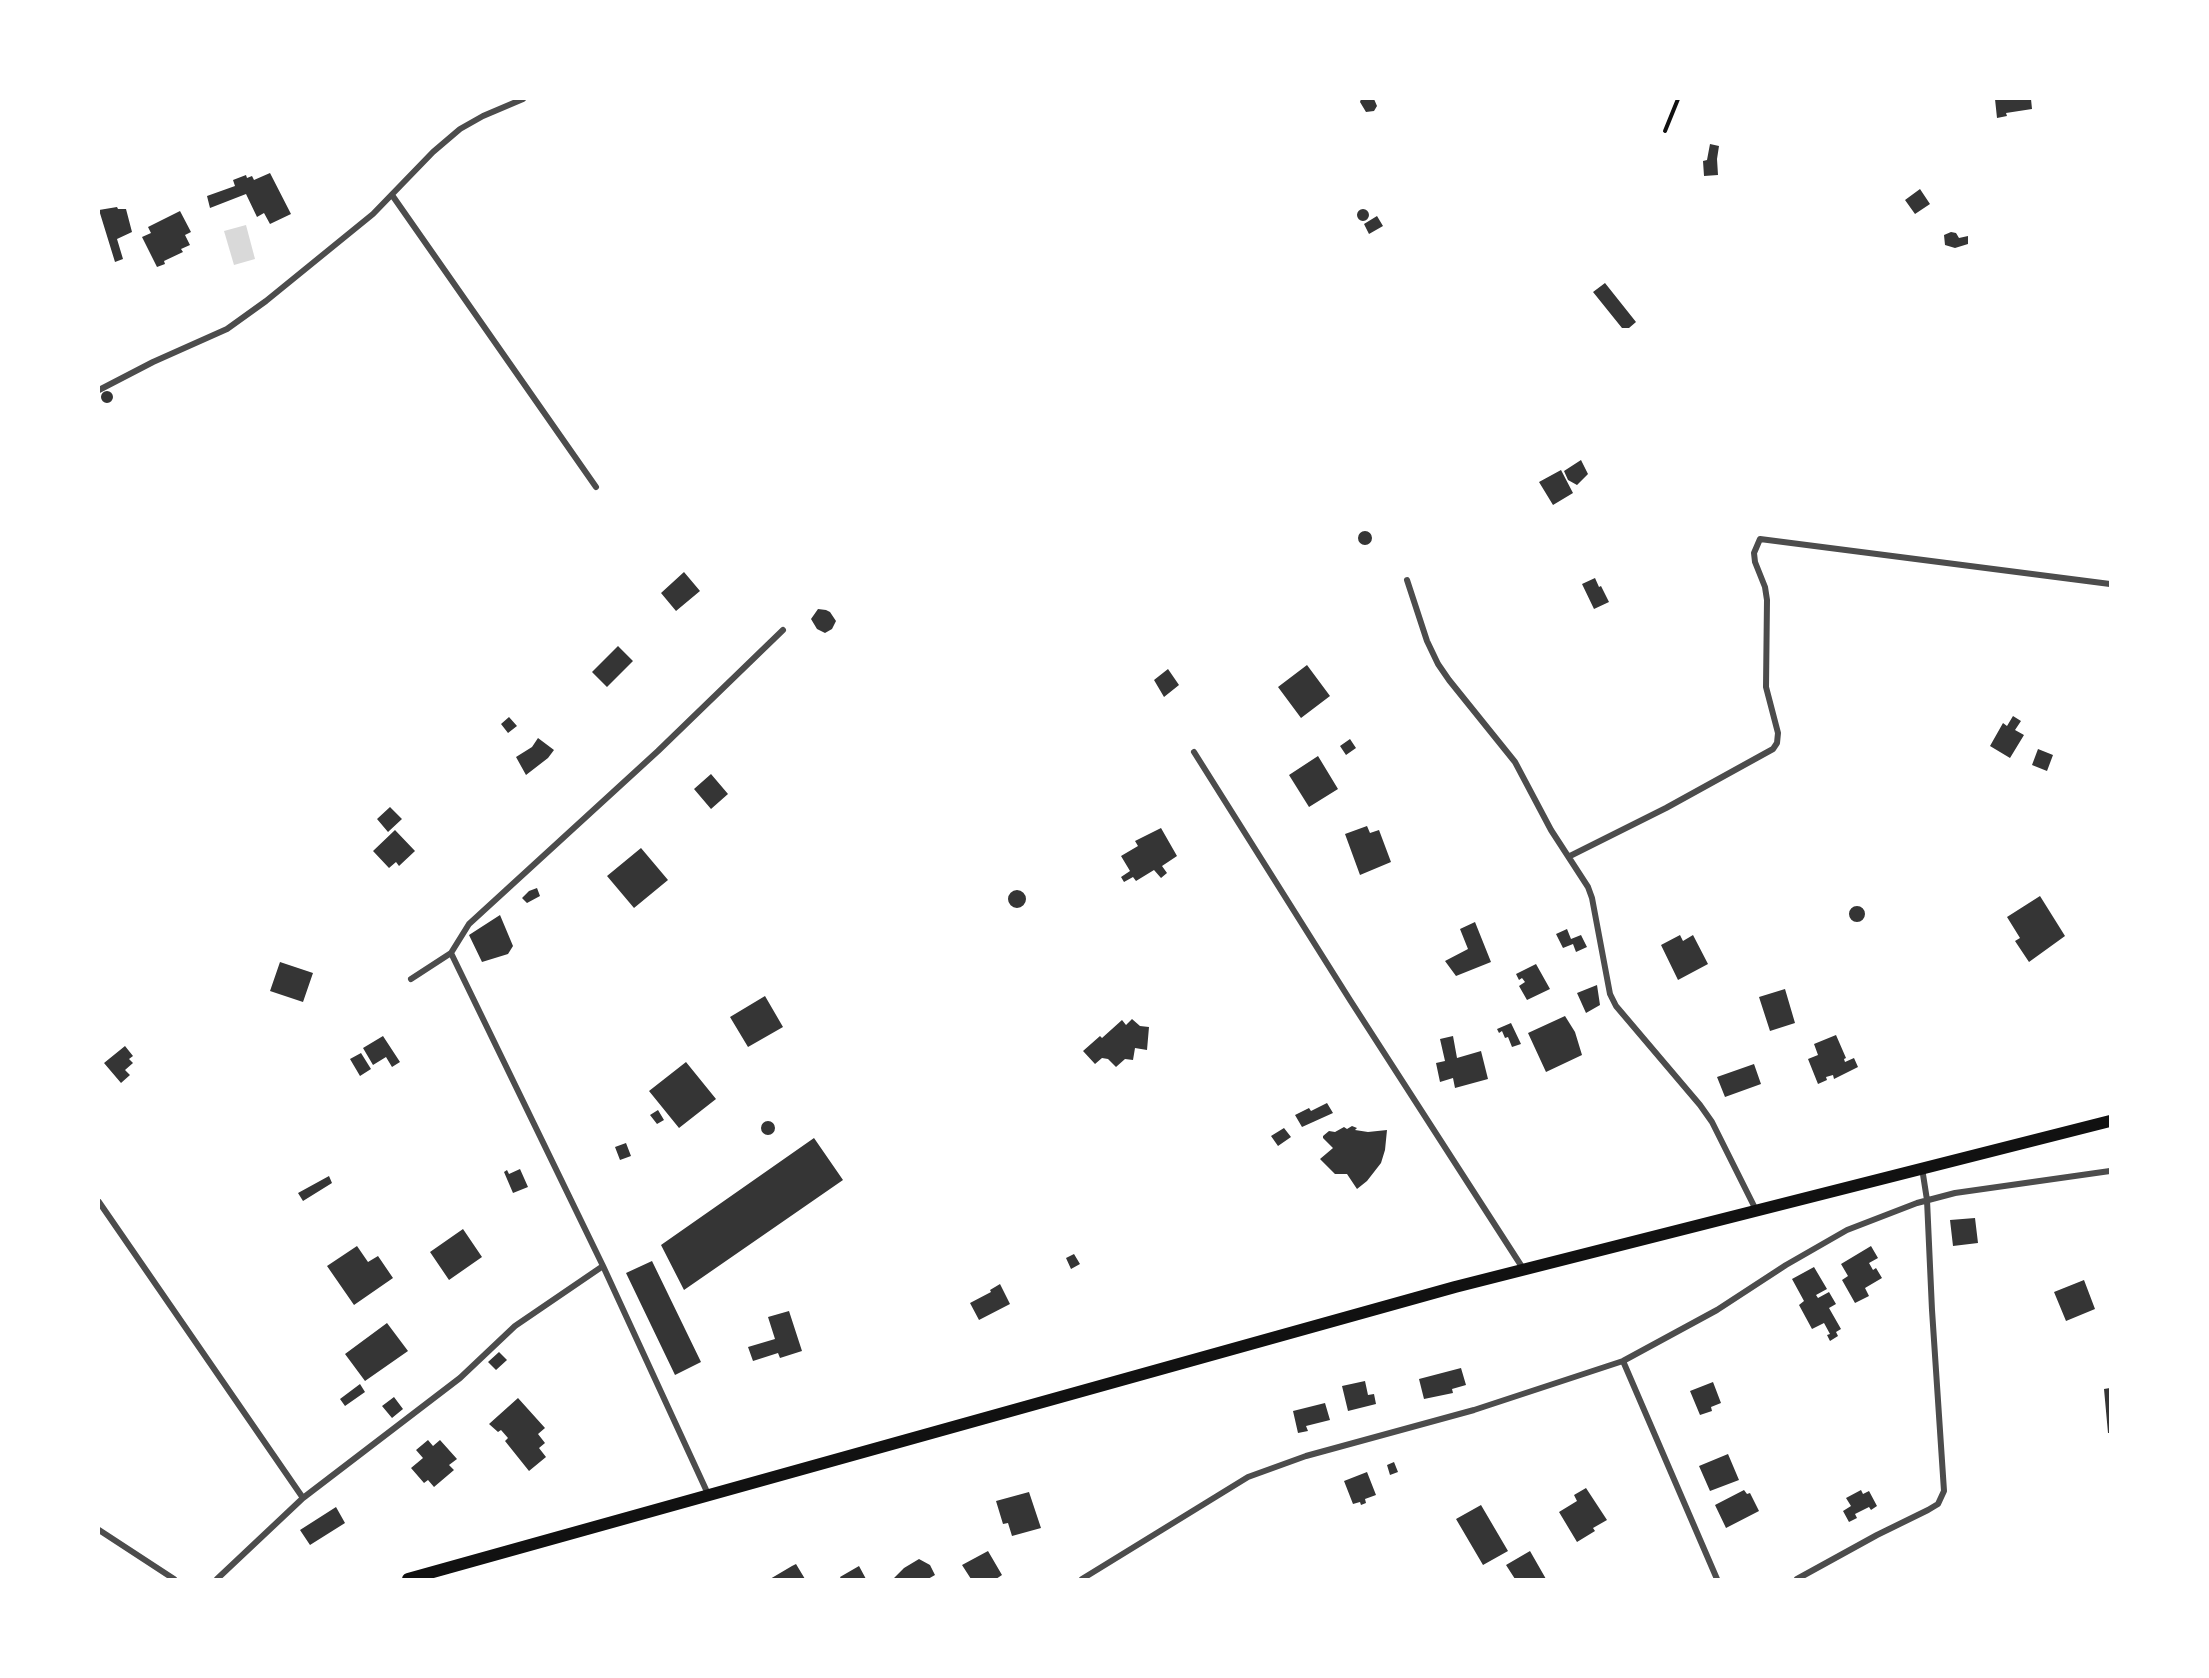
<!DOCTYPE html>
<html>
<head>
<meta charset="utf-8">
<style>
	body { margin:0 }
	#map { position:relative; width:2209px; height:1678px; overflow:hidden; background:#fff; font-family:"IBM Plex Serif",serif }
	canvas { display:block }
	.frame { position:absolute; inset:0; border:100px solid #fff; pointer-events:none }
</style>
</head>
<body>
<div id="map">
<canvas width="2209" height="1678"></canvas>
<div class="frame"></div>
</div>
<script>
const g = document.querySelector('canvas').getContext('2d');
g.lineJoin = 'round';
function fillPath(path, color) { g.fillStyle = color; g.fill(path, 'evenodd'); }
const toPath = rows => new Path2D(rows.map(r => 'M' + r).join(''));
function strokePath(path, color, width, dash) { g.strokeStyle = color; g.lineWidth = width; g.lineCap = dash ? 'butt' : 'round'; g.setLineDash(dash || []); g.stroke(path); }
const water = toPath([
	[246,225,255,259,234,265,224,231]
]);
const building = toPath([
	[1361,99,1374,99,1377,106,1374,111,1366,112,1360,102],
	[1995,99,2031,99,2032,109,2006,113,2007,116,1997,118],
	[1710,144,1719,146,1717,159,1718,175,1704,176,1703,161,1707,160],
	[270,173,291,214,270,224,264,213,257,217,246,194,210,208,207,196,235,186,233,180,246,175,247,178,252,176,254,180],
	[1920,189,1930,204,1915,214,1905,200],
	[117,207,118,209,126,209,132,232,117,239,123,259,115,262,99,210],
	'1357 215a6 6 0 1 1 12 0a6 6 0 1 1-12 0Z',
	[180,211,191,232,185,235,190,245,181,249,183,252,164,261,165,264,157,267,142,237,151,233,148,227],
	[1377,216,1383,226,1369,234,1364,224],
	[1951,232,1956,233,1959,238,1968,236,1968,244,1955,248,1945,245,1944,235],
	[1605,283,1636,322,1629,328,1622,328,1593,292],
	'101 397a6 6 0 1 1 12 0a6 6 0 1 1-12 0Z',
	[1581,460,1588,474,1577,485,1568,480,1564,471],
	[1561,470,1573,493,1553,505,1539,482],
	'1358 538a7 7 0 1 1 14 0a7 7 0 1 1-14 0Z',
	[684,572,700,591,676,611,661,593],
	[1595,578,1599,587,1601,586,1609,602,1594,609,1582,584],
	[818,609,826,610,830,612,836,621,832,629,825,633,817,629,811,619],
	[618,646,633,661,607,687,592,672],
	[1307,665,1330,696,1301,718,1278,687],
	[1168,669,1179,685,1164,697,1154,680],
	[2013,716,2021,721,2015,730,2024,735,2010,758,1990,746,2003,723,2007,726],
	[509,717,517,726,508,733,501,724],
	[538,738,554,750,548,758,526,775,516,757,532,747],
	[1350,739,1356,748,1346,755,1340,746],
	[2038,749,2053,755,2047,771,2032,765],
	[1318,756,1338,789,1309,807,1289,775],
	[711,774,728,794,711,809,694,789],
	[390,807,402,819,388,832,377,819],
	[1367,826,1370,833,1379,830,1391,862,1360,875,1345,834],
	[1161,828,1177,856,1162,866,1167,873,1161,878,1154,870,1136,881,1133,877,1124,882,1121,877,1130,871,1121,856,1138,846,1135,841],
	[395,830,415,851,399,866,396,862,389,868,373,851],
	[641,848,668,880,634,908,607,876],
	[537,888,540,896,527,903,522,898,529,891],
	'1008 899a9 9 0 1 1 18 0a9 9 0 1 1-18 0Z',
	[2040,896,2065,936,2029,962,2015,941,2020,938,2007,917],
	'1849 914a8 8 0 1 1 16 0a8 8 0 1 1-16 0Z',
	[500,915,513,946,508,954,482,962,469,935],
	[1475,922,1491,962,1456,976,1445,961,1468,949,1460,929],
	[1567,929,1571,939,1581,935,1587,947,1576,952,1573,944,1563,948,1556,934],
	[1680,935,1683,941,1693,935,1708,964,1678,980,1661,945],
	[280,962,313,973,303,1002,270,991],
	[1536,964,1550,989,1527,1000,1519,986,1525,982,1522,978,1519,980,1516,974],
	[1597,985,1600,1005,1586,1013,1577,993],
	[1785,989,1795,1023,1770,1031,1759,997],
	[765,996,783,1027,748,1047,730,1017],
	[1565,1016,1575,1032,1582,1055,1546,1072,1528,1033],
	[1132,1019,1140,1026,1149,1027,1147,1050,1135,1048,1133,1060,1125,1059,1116,1067,1108,1059,1102,1058,1095,1064,1083,1051,1100,1036,1102,1038,1122,1020,1126,1025],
	[1511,1023,1521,1044,1512,1047,1508,1037,1505,1038,1502,1031,1499,1033,1497,1029],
	[1836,1035,1846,1058,1844,1059,1845,1062,1854,1058,1858,1067,1834,1079,1833,1075,1826,1077,1827,1080,1818,1084,1808,1059,1818,1055,1814,1044],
	[383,1036,400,1062,392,1067,386,1057,373,1065,363,1048],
	[1453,1036,1457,1058,1481,1051,1488,1079,1455,1088,1453,1078,1440,1082,1436,1063,1445,1061,1440,1039],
	[125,1046,133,1056,129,1059,133,1063,125,1070,130,1075,121,1083,104,1063],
	[361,1053,371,1069,360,1076,350,1059],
	[686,1062,716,1099,679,1128,649,1091],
	[1754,1064,1761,1084,1725,1097,1717,1077],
	[1327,1103,1333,1113,1302,1127,1295,1115,1309,1108,1311,1111],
	[658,1110,664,1120,657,1124,650,1115],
	'761 1128a7 7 0 1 1 14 0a7 7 0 1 1-14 0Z',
	[1352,1126,1357,1128,1355,1130,1368,1132,1387,1130,1385,1150,1381,1163,1367,1181,1357,1189,1347,1174,1335,1174,1320,1159,1333,1148,1323,1138,1323,1136,1329,1131,1335,1132,1344,1127,1347,1129],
	[1284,1128,1291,1137,1278,1146,1271,1136],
	[814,1138,843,1180,684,1290,661,1245],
	[626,1143,631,1156,620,1160,615,1147],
	[520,1169,528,1187,513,1193,504,1172,507,1170,509,1174],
	[329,1176,332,1183,303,1201,298,1193],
	[1975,1218,1978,1243,1953,1246,1950,1220],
	[463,1229,482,1257,449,1280,430,1252],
	[357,1246,368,1262,378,1256,393,1278,354,1305,327,1266],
	[1871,1246,1878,1258,1869,1263,1873,1270,1876,1268,1882,1278,1865,1288,1869,1296,1855,1303,1842,1280,1848,1276,1841,1264],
	[1074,1254,1080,1264,1071,1269,1066,1258],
	[652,1261,701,1362,675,1375,626,1273],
	[1814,1267,1827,1289,1816,1295,1818,1298,1829,1292,1836,1304,1829,1308,1841,1329,1836,1332,1838,1336,1830,1341,1827,1335,1830,1334,1824,1323,1812,1329,1799,1305,1804,1301,1792,1279],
	[2084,1280,2095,1309,2066,1321,2054,1292],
	[1000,1284,1010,1304,979,1320,970,1303,991,1292,990,1290],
	[789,1311,802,1351,780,1358,778,1353,753,1361,748,1347,775,1339,768,1317],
	[387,1323,408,1351,365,1381,345,1354],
	[499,1352,507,1360,496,1370,488,1362],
	[1461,1368,1466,1385,1452,1389,1453,1393,1424,1399,1419,1379],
	[1365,1381,1368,1395,1374,1394,1376,1404,1348,1411,1342,1386],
	[1713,1382,1721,1403,1711,1407,1712,1411,1700,1415,1690,1391],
	[360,1384,365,1392,345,1406,340,1399],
	[2110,1388,2110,1433,2108,1433,2104,1389],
	[394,1397,403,1409,392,1418,382,1406],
	[518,1398,545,1428,538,1434,545,1443,539,1448,546,1457,529,1471,505,1441,508,1438,501,1430,498,1432,489,1424],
	[1325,1403,1330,1420,1306,1426,1308,1431,1298,1433,1293,1411],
	[428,1440,433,1446,440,1440,457,1459,449,1465,454,1470,434,1487,428,1480,424,1483,411,1468,423,1458,416,1450],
	[1728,1454,1739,1480,1710,1491,1699,1466],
	[1394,1462,1398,1472,1390,1475,1387,1465],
	[1367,1472,1376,1495,1365,1499,1366,1503,1361,1505,1360,1502,1353,1504,1344,1481],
	[1586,1488,1607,1520,1593,1528,1595,1531,1577,1542,1559,1512,1577,1501,1574,1495],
	[1744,1490,1747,1494,1750,1493,1759,1511,1726,1528,1715,1505],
	[1861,1490,1863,1494,1869,1491,1877,1506,1871,1510,1869,1507,1855,1514,1857,1518,1849,1522,1843,1511,1851,1506,1846,1498],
	[1029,1492,1041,1528,1012,1536,1008,1523,1003,1524,996,1501],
	[1481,1505,1508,1551,1483,1565,1456,1519],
	[336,1507,345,1523,310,1545,300,1530],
	[988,1551,1002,1575,996,1579,971,1579,962,1565],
	[1530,1551,1546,1579,1515,1579,1506,1565],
	[919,1559,930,1565,935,1575,928,1579,893,1579,904,1568],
	[796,1564,805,1579,770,1579,792,1566],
	[859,1566,866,1579,841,1579,840,1577]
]);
const path = toPath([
	[1665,131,1678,99]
]);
const minor = toPath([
	[392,195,596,487],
	[99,390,153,362,227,329,266,301,373,214,433,152,460,129,483,116,523,99],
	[1407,580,1427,641,1438,664,1449,680,1515,762,1551,830,1588,887,1592,898,1610,994,1616,1006,1700,1105,1712,1122,1756,1210],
	[1194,752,1350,1000,1524,1270],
	[1570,856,1666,808,1773,749,1777,743,1778,733,1766,687,1767,600,1765,587,1755,562,1754,553,1760,539,2110,584],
	[411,979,451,953],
	[99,1202,303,1498,217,1579],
	[603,1266,451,953,469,924,658,751,783,630],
	[1623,1361,1717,1579],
	[303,1498,460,1378,515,1326,603,1266,708,1494],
	[99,1530,174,1579],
	[1082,1579,1248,1477,1306,1456,1474,1410,1623,1361,1717,1310,1786,1265,1847,1230,1917,1203,1955,1193,2110,1171],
	[1797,1579,1877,1535,1928,1510,1938,1504,1944,1491,1932,1310,1927,1200,1922,1168]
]);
const secondary = toPath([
	[408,1579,1455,1287,2110,1121]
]);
fillPath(water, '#d9d9d9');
fillPath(building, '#353535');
strokePath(path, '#111', 4);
strokePath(minor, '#4c4c4c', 6);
strokePath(secondary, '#111', 12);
</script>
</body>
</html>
